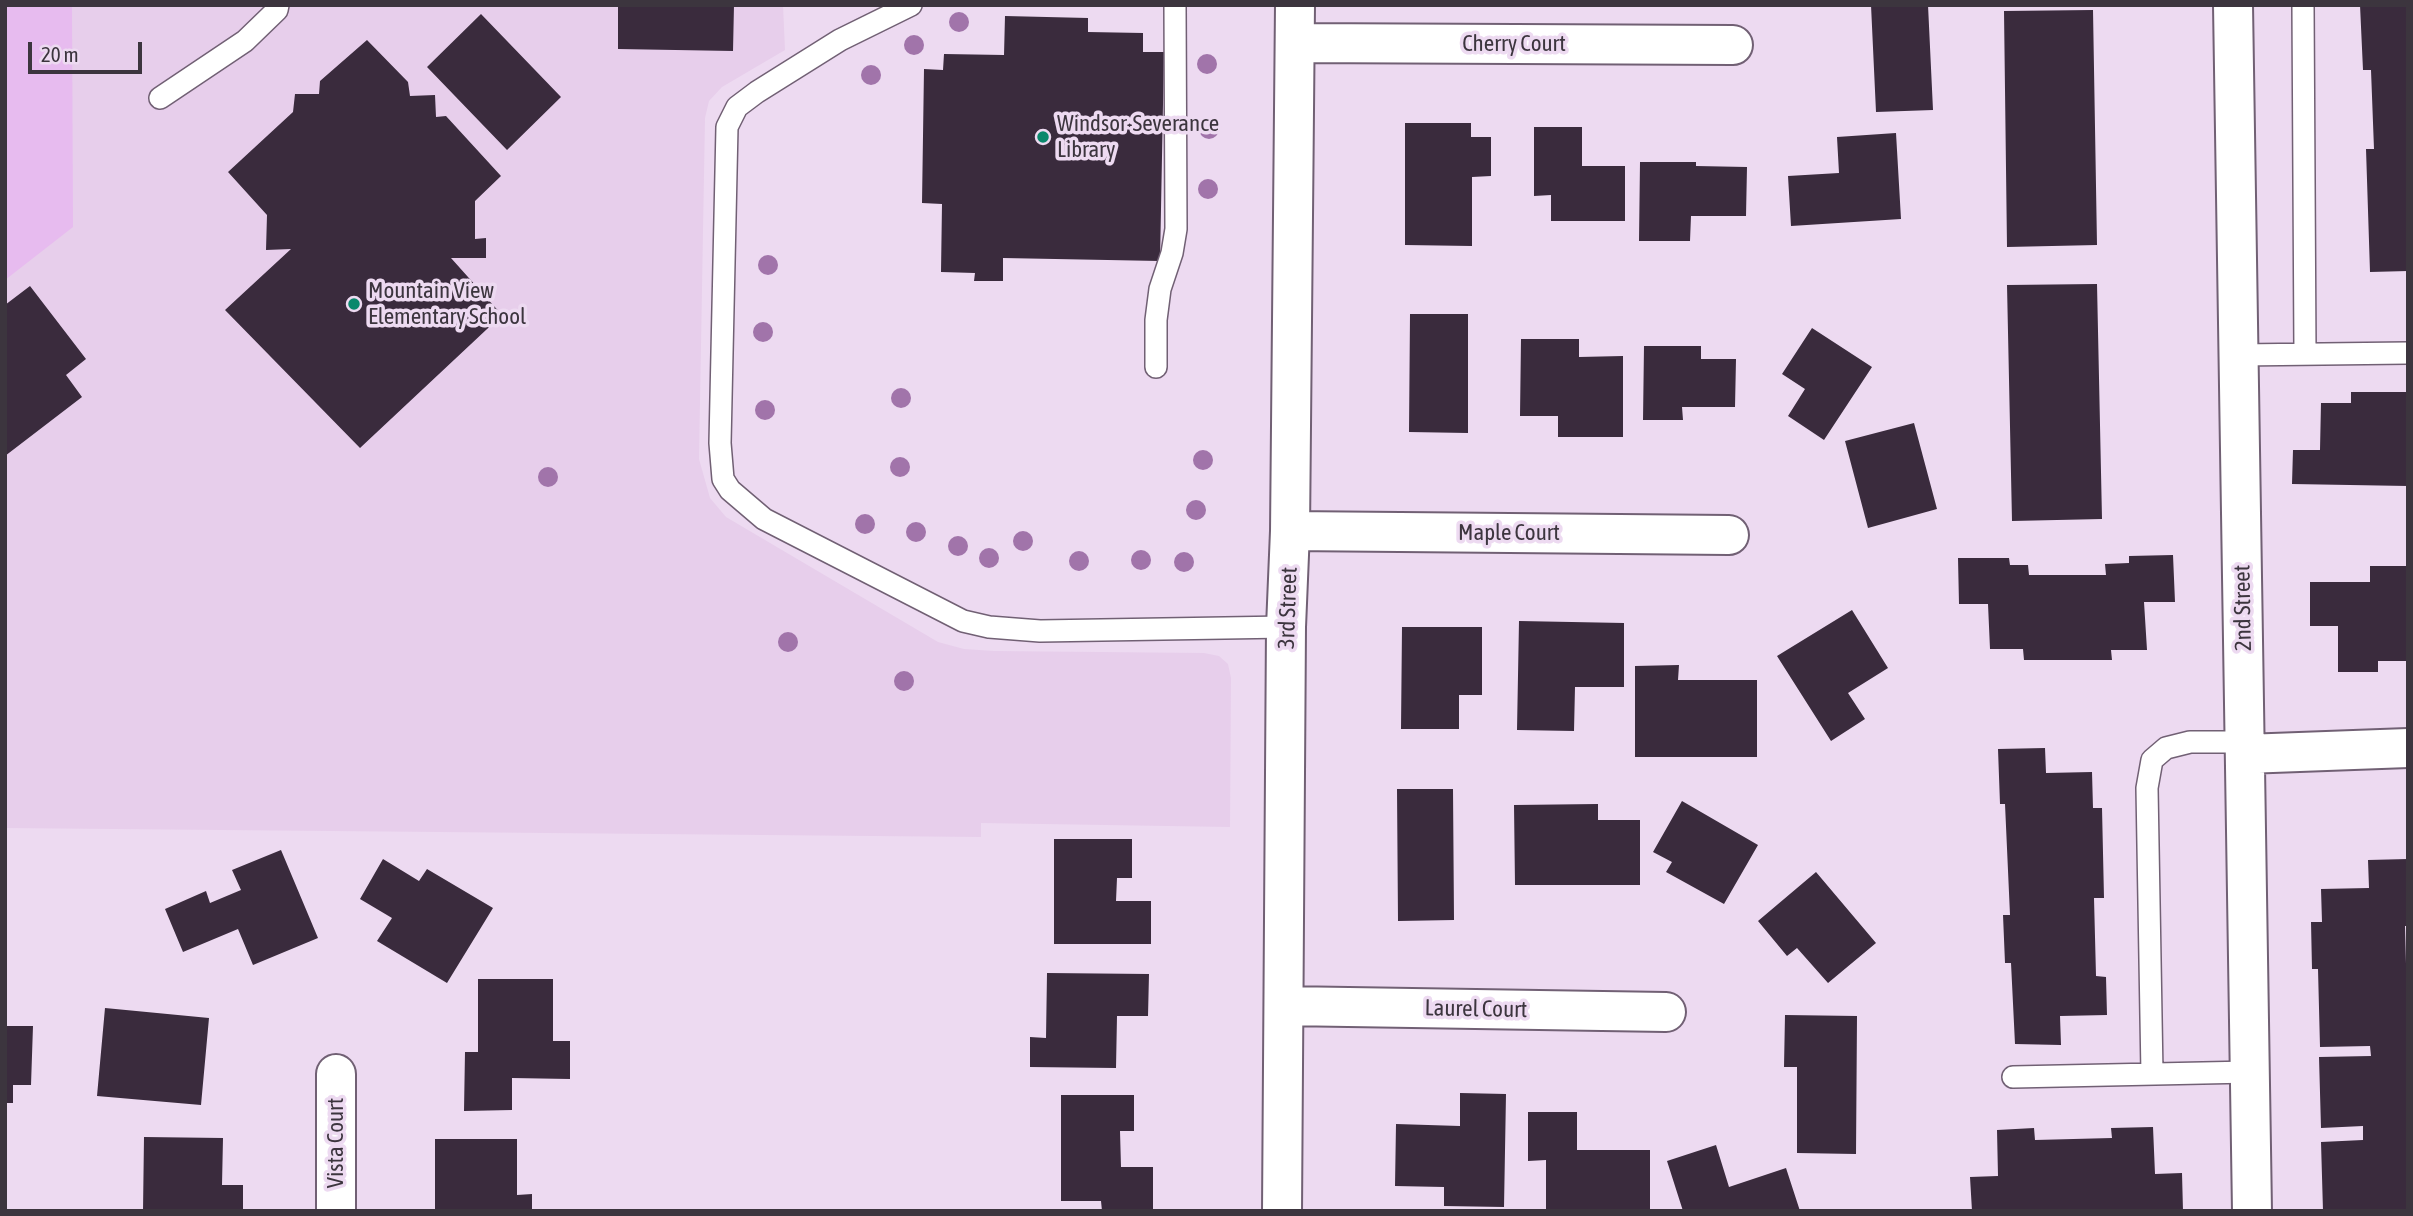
<!DOCTYPE html>
<html>
<head>
<meta charset="utf-8">
<style>
	body { margin:0 }
	#map { position:relative; width:2413px; height:1216px; overflow:hidden; background:#eddaf1; font-family:"Asap Condensed",sans-serif }
	canvas { display:block }
	.frame { position:absolute; inset:0; border:7px solid #3c353e; pointer-events:none }
	.scale { position:absolute; left:28px; top:42px; width:114px; height:32px; box-sizing:border-box; border:4px solid #3c353e; border-top:0; padding-left:9px; font-size:21px; line-height:24px; white-space:nowrap; color:#3c353e; -webkit-text-stroke:5px #eddaf1; paint-order:stroke }
</style>
</head>
<body>
<div id="map">
<canvas width="2413" height="1216"></canvas>
<div class="frame"></div>
<div class="scale">20 m</div>
</div>
<script>
const g = document.querySelector('canvas').getContext('2d');
g.lineJoin = 'round';
function fillPath(path, color) { g.fillStyle = color; g.fill(path, 'evenodd'); }
const toPath = rows => new Path2D(rows.map(r => 'M' + r).join(''));
function strokePath(path, color, width, dash) { g.strokeStyle = color; g.lineWidth = width; g.lineCap = dash ? 'butt' : 'round'; g.setLineDash(dash || []); g.stroke(path); }
function label(font, color, halo, rows, align = 'center') {
  g.font = font + ' "Asap Condensed",sans-serif'; g.lineWidth = 7; g.setLineDash([]); g.textBaseline = 'middle'; g.strokeStyle = halo; g.fillStyle = color; for (const [text, x, y, turn = 0] of rows) {
    g.save(); g.translate(x, y); g.rotate((+turn || 0) * Math.PI / 180); g.textAlign = isNaN(turn) ? turn : align; if (halo) g.strokeText(text, 0, 0); g.fillText(text, 0, 0); g.restore();
  }
}
const built = toPath([
	[5,5,783,5,785,50,722,87,709,101,705,118,699,459,710,498,726,517,938,642,964,649,994,651,1204,653,1219,656,1228,664,1231,678,1230,827,981,823,981,837,5,828]
]);
const green = toPath([
	[5,5,72,5,73,227,5,280]
]);
const building = toPath([
	[618,5,734,5,733,51,618,49],
	[1871,5,1928,5,1933,110,1876,112],
	[2360,5,2408,5,2408,271,2370,272,2366,149,2374,149,2371,70,2363,70],
	[2093,10,2097,245,2007,247,2004,11],
	[481,14,561,97,507,150,427,67],
	[1005,16,1088,18,1088,32,1143,33,1143,52,1164,52,1160,261,1003,258,1003,281,974,281,975,273,941,272,942,204,922,203,924,69,943,70,944,54,1004,55],
	[367,40,408,82,410,96,435,95,436,117,446,116,501,176,475,201,475,239,486,238,486,258,451,258,502,315,360,448,225,310,291,249,266,250,267,215,228,172,293,112,295,94,319,94,320,81],
	[1405,123,1471,123,1471,137,1491,137,1491,176,1472,177,1472,246,1405,245],
	[1534,127,1582,127,1582,166,1625,166,1625,221,1551,221,1551,195,1534,196],
	[1896,133,1901,219,1791,226,1788,176,1839,173,1837,137],
	[1640,162,1696,162,1696,166,1747,167,1746,216,1691,216,1690,241,1639,241],
	[2097,284,2102,519,2012,521,2007,285],
	[30,286,86,359,66,375,82,397,5,456,5,305],
	[1410,314,1468,314,1468,433,1409,432],
	[1812,328,1872,367,1824,440,1788,416,1805,389,1782,374],
	[1521,339,1579,339,1579,357,1623,356,1623,437,1558,437,1558,416,1520,416],
	[1644,346,1701,346,1701,359,1736,359,1735,407,1682,407,1683,420,1643,420],
	[2351,392,2408,392,2408,486,2292,484,2293,450,2320,450,2321,403,2351,403],
	[1914,423,1937,509,1868,528,1845,441],
	[2173,555,2175,602,2144,602,2147,650,2111,650,2112,660,2024,660,2023,649,1990,649,1988,604,1959,604,1958,558,2009,558,2010,565,2028,565,2029,575,2106,575,2105,564,2129,563,2129,556],
	[2370,566,2408,566,2408,661,2378,661,2378,672,2338,672,2338,626,2310,626,2310,582,2370,582],
	[1852,610,1888,668,1848,693,1865,719,1831,741,1777,656],
	[1519,621,1624,623,1624,687,1575,687,1574,731,1517,730],
	[1402,627,1482,627,1482,695,1459,695,1459,729,1401,729],
	[1679,665,1678,680,1757,680,1757,757,1635,757,1635,666],
	[2045,748,2046,773,2092,772,2093,808,2102,808,2104,898,2094,898,2096,976,2106,977,2107,1015,2060,1016,2061,1045,2015,1044,2011,963,2005,963,2003,915,2010,915,2005,804,2000,804,1998,749],
	[1397,789,1453,789,1454,920,1398,921],
	[1682,801,1758,845,1724,904,1666,872,1672,862,1653,852],
	[1598,804,1598,820,1640,820,1640,885,1515,885,1514,805],
	[1054,839,1132,839,1132,878,1117,878,1116,901,1151,901,1151,944,1054,944],
	[281,850,318,938,253,965,238,929,183,952,165,909,206,891,210,903,241,890,232,870],
	[383,859,419,881,427,869,493,908,447,983,377,941,392,918,360,899],
	[2408,859,2408,926,2405,926,2408,1039,2408,1211,2323,1211,2321,1142,2363,1140,2363,1126,2321,1128,2319,1057,2371,1056,2370,1046,2320,1047,2318,969,2312,969,2311,922,2322,922,2321,889,2369,888,2368,860],
	[1816,872,1876,943,1828,983,1797,948,1787,956,1758,921],
	[1047,973,1149,974,1148,1016,1117,1016,1116,1068,1030,1067,1030,1037,1046,1038],
	[478,979,553,979,553,1041,570,1041,570,1079,512,1078,512,1110,464,1111,465,1052,478,1052],
	[105,1008,209,1018,201,1105,97,1096],
	[1785,1015,1857,1016,1856,1154,1797,1153,1797,1067,1784,1067],
	[5,1026,33,1026,31,1085,13,1085,13,1103,5,1103],
	[1460,1093,1506,1094,1504,1207,1444,1206,1444,1187,1395,1186,1396,1124,1460,1126],
	[1061,1095,1134,1095,1134,1131,1120,1131,1121,1167,1153,1167,1153,1211,1102,1211,1101,1201,1061,1201],
	[1528,1112,1577,1112,1577,1150,1650,1150,1650,1211,1546,1211,1546,1160,1528,1161],
	[2153,1127,2155,1174,2182,1173,2183,1211,1972,1211,1970,1177,1998,1176,1997,1130,2034,1128,2035,1140,2112,1138,2111,1128],
	[144,1137,223,1138,222,1185,243,1185,243,1211,143,1211],
	[435,1139,517,1139,517,1195,532,1194,532,1211,435,1211],
	[1716,1145,1729,1187,1786,1168,1800,1211,1683,1211,1667,1161]
]);
const service = toPath([
	[911,5,840,40,757,92,737,107,727,127,720,443,723,479,730,490,764,519,963,621,989,627,1040,631,1286,627],
	[2303,5,2305,354],
	[160,98,245,41,277,10,278,5],
	[2238,355,2408,353],
	[1156,367,1156,320,1160,289,1172,253,1176,229,1175,5],
	[2152,1074,2147,788,2152,760,2166,748,2190,742,2245,742],
	[2013,1077,2250,1072]
]);
const minor = toPath([
	[2233,5,2252,1211],
	[1296,43,1733,45],
	[1290,531,1729,535],
	[2245,754,2408,748],
	[1285,1006,1666,1012],
	[336,1074,336,1211],
	[1282,1211,1286,627,1290,531,1295,5]
]);
const trees = [
	[959,22],
	[914,45],
	[1207,64],
	[871,75],
	[1209,129],
	[1208,189],
	[768,265],
	[763,332],
	[901,398],
	[765,410],
	[1203,460],
	[900,467],
	[548,477],
	[1196,510],
	[865,524],
	[916,532],
	[1023,541],
	[958,546],
	[989,558],
	[1141,560],
	[1079,561],
	[1184,562],
	[788,642],
	[904,681]
];
const markers = [
	[1043,137,7,"#0a886c"],
	[354,304,7,"#0a886c"]
];
const streetNames = [
	["Cherry Court",1514,44],
	["Maple Court",1509,533],
	["3rd Street",1288,608,-88],
	["2nd Street",2243,608,-91],
	["Laurel Court",1476,1009,1],
	["Vista Court",336,1143,-90]
];
const poiNames = [
	["Windsor-Severance",1057,124],
	["Library",1057,150],
	["Mountain View",368,291],
	["Elementary School",368,317]
];
fillPath(built, '#e7ceeb');
fillPath(green, '#e7bbef');
fillPath(building, '#3a2b3d');
strokePath(service, '#716074', 24);
strokePath(minor, '#716074', 42);
strokePath(service, '#fff', 21);
strokePath(minor, '#fff', 38);
g.fillStyle = '#a174aa';
for (const [x, y] of trees) { g.beginPath(); g.arc(x, y, 10, 0, 2 * Math.PI); g.fill(); }
for (const [x, y, r, color] of markers) { const dot = new Path2D(); dot.arc(x, y, r, 0, 2 * Math.PI); g.fillStyle = color; g.fill(dot); strokePath(dot, '#eddaf1', 2.5); }
label('23px', '#3c353e', '#eddaf1', streetNames);
label('23px', '#3c353e', '#eddaf1', poiNames, 'left');
</script>
</body>
</html>
